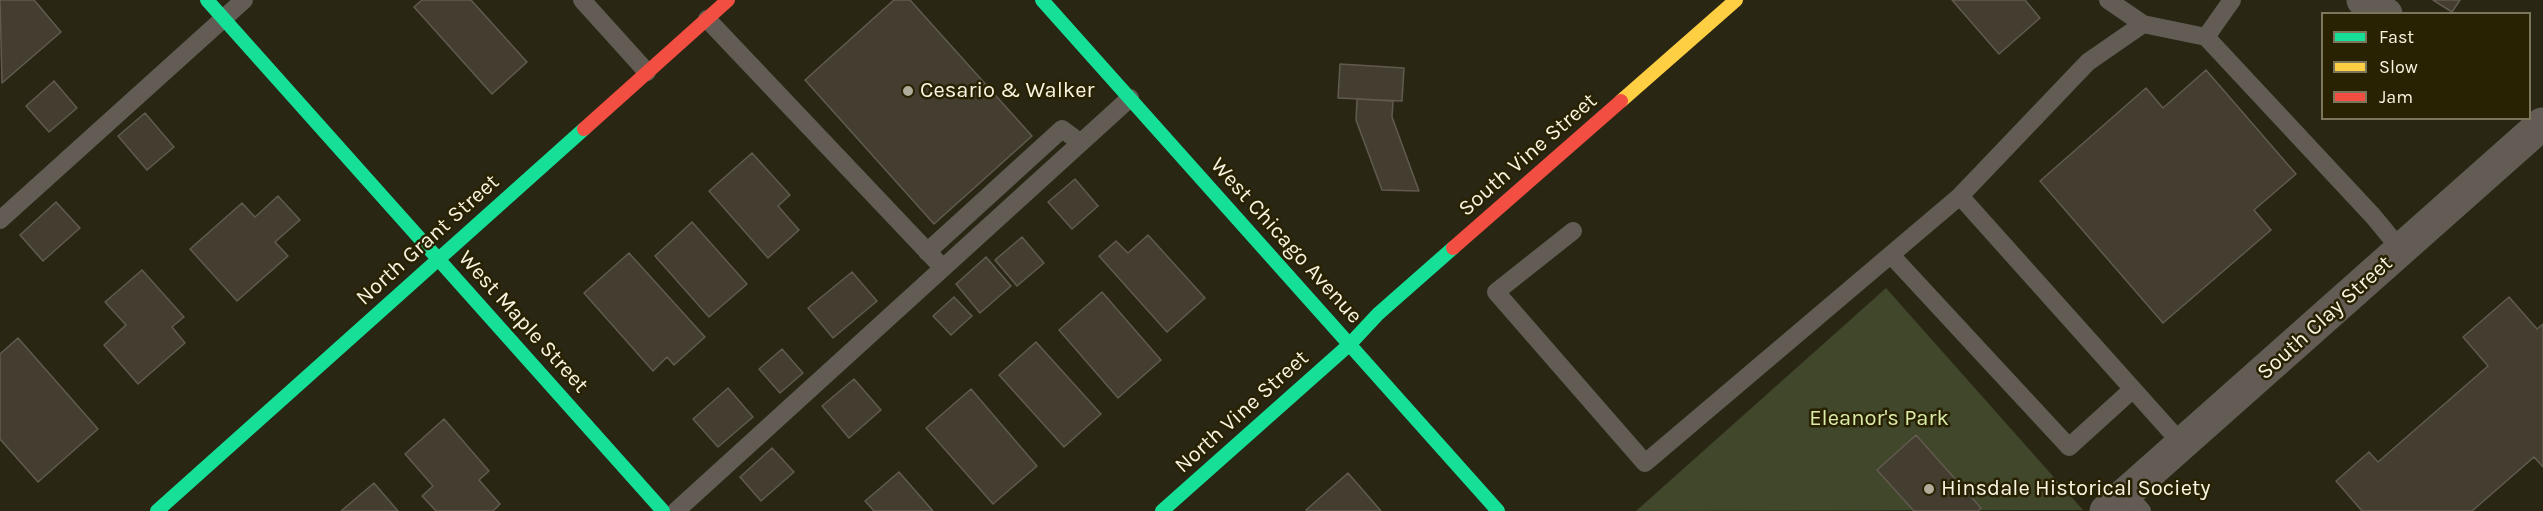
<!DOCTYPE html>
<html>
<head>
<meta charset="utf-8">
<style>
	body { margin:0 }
	#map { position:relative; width:2543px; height:511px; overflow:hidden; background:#292614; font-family:Karla,sans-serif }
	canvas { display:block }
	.legend { position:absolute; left:2321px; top:12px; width:210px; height:108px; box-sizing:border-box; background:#282202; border:2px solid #7b765c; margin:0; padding:8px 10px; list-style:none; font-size:18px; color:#f8f4e2 }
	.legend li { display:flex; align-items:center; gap:12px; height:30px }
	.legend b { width:30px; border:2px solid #7b765c }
</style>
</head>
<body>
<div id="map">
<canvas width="2543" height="511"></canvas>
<ul class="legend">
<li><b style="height:8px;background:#16e098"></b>Fast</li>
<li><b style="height:8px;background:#ffcf43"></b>Slow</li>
<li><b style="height:8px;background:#f24e42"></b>Jam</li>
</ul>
</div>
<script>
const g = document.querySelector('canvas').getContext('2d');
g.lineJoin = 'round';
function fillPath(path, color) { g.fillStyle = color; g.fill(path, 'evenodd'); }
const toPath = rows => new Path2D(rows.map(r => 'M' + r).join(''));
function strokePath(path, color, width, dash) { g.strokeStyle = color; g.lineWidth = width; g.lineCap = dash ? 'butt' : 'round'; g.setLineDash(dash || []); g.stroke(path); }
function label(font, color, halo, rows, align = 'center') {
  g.font = font + ' Karla,sans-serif'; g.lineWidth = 5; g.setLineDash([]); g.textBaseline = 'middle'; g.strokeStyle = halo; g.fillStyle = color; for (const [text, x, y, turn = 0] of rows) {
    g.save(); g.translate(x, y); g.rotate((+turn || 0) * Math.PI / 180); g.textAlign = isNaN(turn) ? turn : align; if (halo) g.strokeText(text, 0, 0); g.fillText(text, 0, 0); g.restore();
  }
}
const green = toPath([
	[1886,288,2083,510,1636,511]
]);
const building = toPath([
	[0,0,34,0,61,32,2,83,0,0],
	[422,0,471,0,527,62,492,94,414,7,422,0],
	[894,0,910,0,1032,136,934,224,805,80,894,0],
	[1952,0,2025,0,2040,18,1999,54,1952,0],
	[2433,0,2460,0,2452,12,2433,0],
	[1340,64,1404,68,1402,101,1338,98,1340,64],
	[2206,70,2296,174,2254,210,2271,230,2163,323,2040,181,2146,88,2163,108,2206,70],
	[54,81,77,108,49,132,26,106,54,81],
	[1357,99,1393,101,1392,117,1419,191,1382,190,1356,120,1357,99],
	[145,113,174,147,147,170,118,136,145,113],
	[752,153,790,195,778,206,799,230,768,258,709,191,752,153],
	[1075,179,1098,206,1072,229,1048,202,1075,179],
	[278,196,300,220,275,242,288,256,237,301,190,249,242,203,255,217,278,196],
	[56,202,80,228,43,261,20,235,56,202],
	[692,222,747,284,709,317,655,256,692,222],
	[1148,235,1205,298,1167,332,1099,256,1116,241,1128,253,1148,235],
	[1022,237,1044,263,1017,286,995,260,1022,237],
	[629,253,705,337,674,365,667,357,653,371,584,293,629,253],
	[986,257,1011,286,980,313,956,284,986,257],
	[142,270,184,317,172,327,185,343,138,384,104,345,126,325,105,302,142,270],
	[852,272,877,301,833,338,808,308,852,272],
	[1102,292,1161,360,1118,398,1059,330,1102,292],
	[954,297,972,316,951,335,933,316,954,297],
	[2509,297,2537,329,2543,324,2543,467,2534,457,2472,511,2362,511,2336,481,2369,452,2378,462,2488,366,2463,337,2509,297],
	[18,338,98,429,38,482,0,439,0,354,18,338],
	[1036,342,1101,414,1064,447,999,375,1036,342],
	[782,349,803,373,780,393,759,369,782,349],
	[854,379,881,410,849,438,822,406,854,379],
	[728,388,753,417,718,447,693,419,728,388],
	[971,389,1037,466,993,504,926,428,971,389],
	[444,419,489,471,479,480,500,504,493,511,436,511,422,496,433,486,405,454,444,419],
	[1916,435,1981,508,1978,511,1914,511,1877,470,1916,435],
	[772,448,794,472,761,501,740,477,772,448],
	[899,472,933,511,874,511,865,501,899,472],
	[1348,473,1381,511,1307,511,1306,510,1348,473],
	[374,483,398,511,341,511,374,483]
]);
const lane = toPath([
	[582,0,647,72],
	[2108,0,2143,24],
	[707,19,943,268],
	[2206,37,2373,216,2401,250],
	[1960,196,2088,62,2143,24,2206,37,2232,0],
	[0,220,244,0],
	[1573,231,1496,292,1645,463,1960,196,2182,444],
	[927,252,1062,129,1081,143],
	[1891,255,2069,447,2133,389],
	[2126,493,2142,511],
	[676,511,1130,98]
]);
const street = toPath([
	[2363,0,2386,14],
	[2106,511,2542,124]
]);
const fast = toPath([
	[207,0,663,511],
	[1042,0,1498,511],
	[157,511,584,129],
	[1162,511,1350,344,1378,314,1453,248]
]);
const slow = toPath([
	[1621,101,1736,0]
]);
const jam = toPath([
	[584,129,728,0],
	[1453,248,1621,101]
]);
const markers = [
	[908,91,6,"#b0ac9a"],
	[1929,489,6,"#b0ac9a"]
];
const poiNames = [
	["Cesario & Walker",920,91],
	["Hinsdale Historical Society",1941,489]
];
const streetNames = [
	["South Vine Street",1528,155,-41],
	["North Grant Street",428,240,-42],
	["West Chicago Avenue",1286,241,48],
	["South Clay Street",2325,318,-42],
	["West Maple Street",523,322,48],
	["North Vine Street",1242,412,-42]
];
const parkNames = [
	["Eleanor's Park",1879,419]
];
fillPath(green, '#40472a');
fillPath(building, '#443e31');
strokePath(building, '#625a4f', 1.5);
strokePath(lane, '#625c55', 18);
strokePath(street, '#625c55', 33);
strokePath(fast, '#16e098', 14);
strokePath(slow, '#ffcf43', 14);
strokePath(jam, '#f24e42', 14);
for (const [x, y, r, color] of markers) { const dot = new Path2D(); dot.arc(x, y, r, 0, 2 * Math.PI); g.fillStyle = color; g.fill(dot); strokePath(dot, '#282202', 2); }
label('22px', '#f8f4e2', '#282202', poiNames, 'left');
label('22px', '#f8f4e2', '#282202', streetNames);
label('22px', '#dbeca9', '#282202', parkNames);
</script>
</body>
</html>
